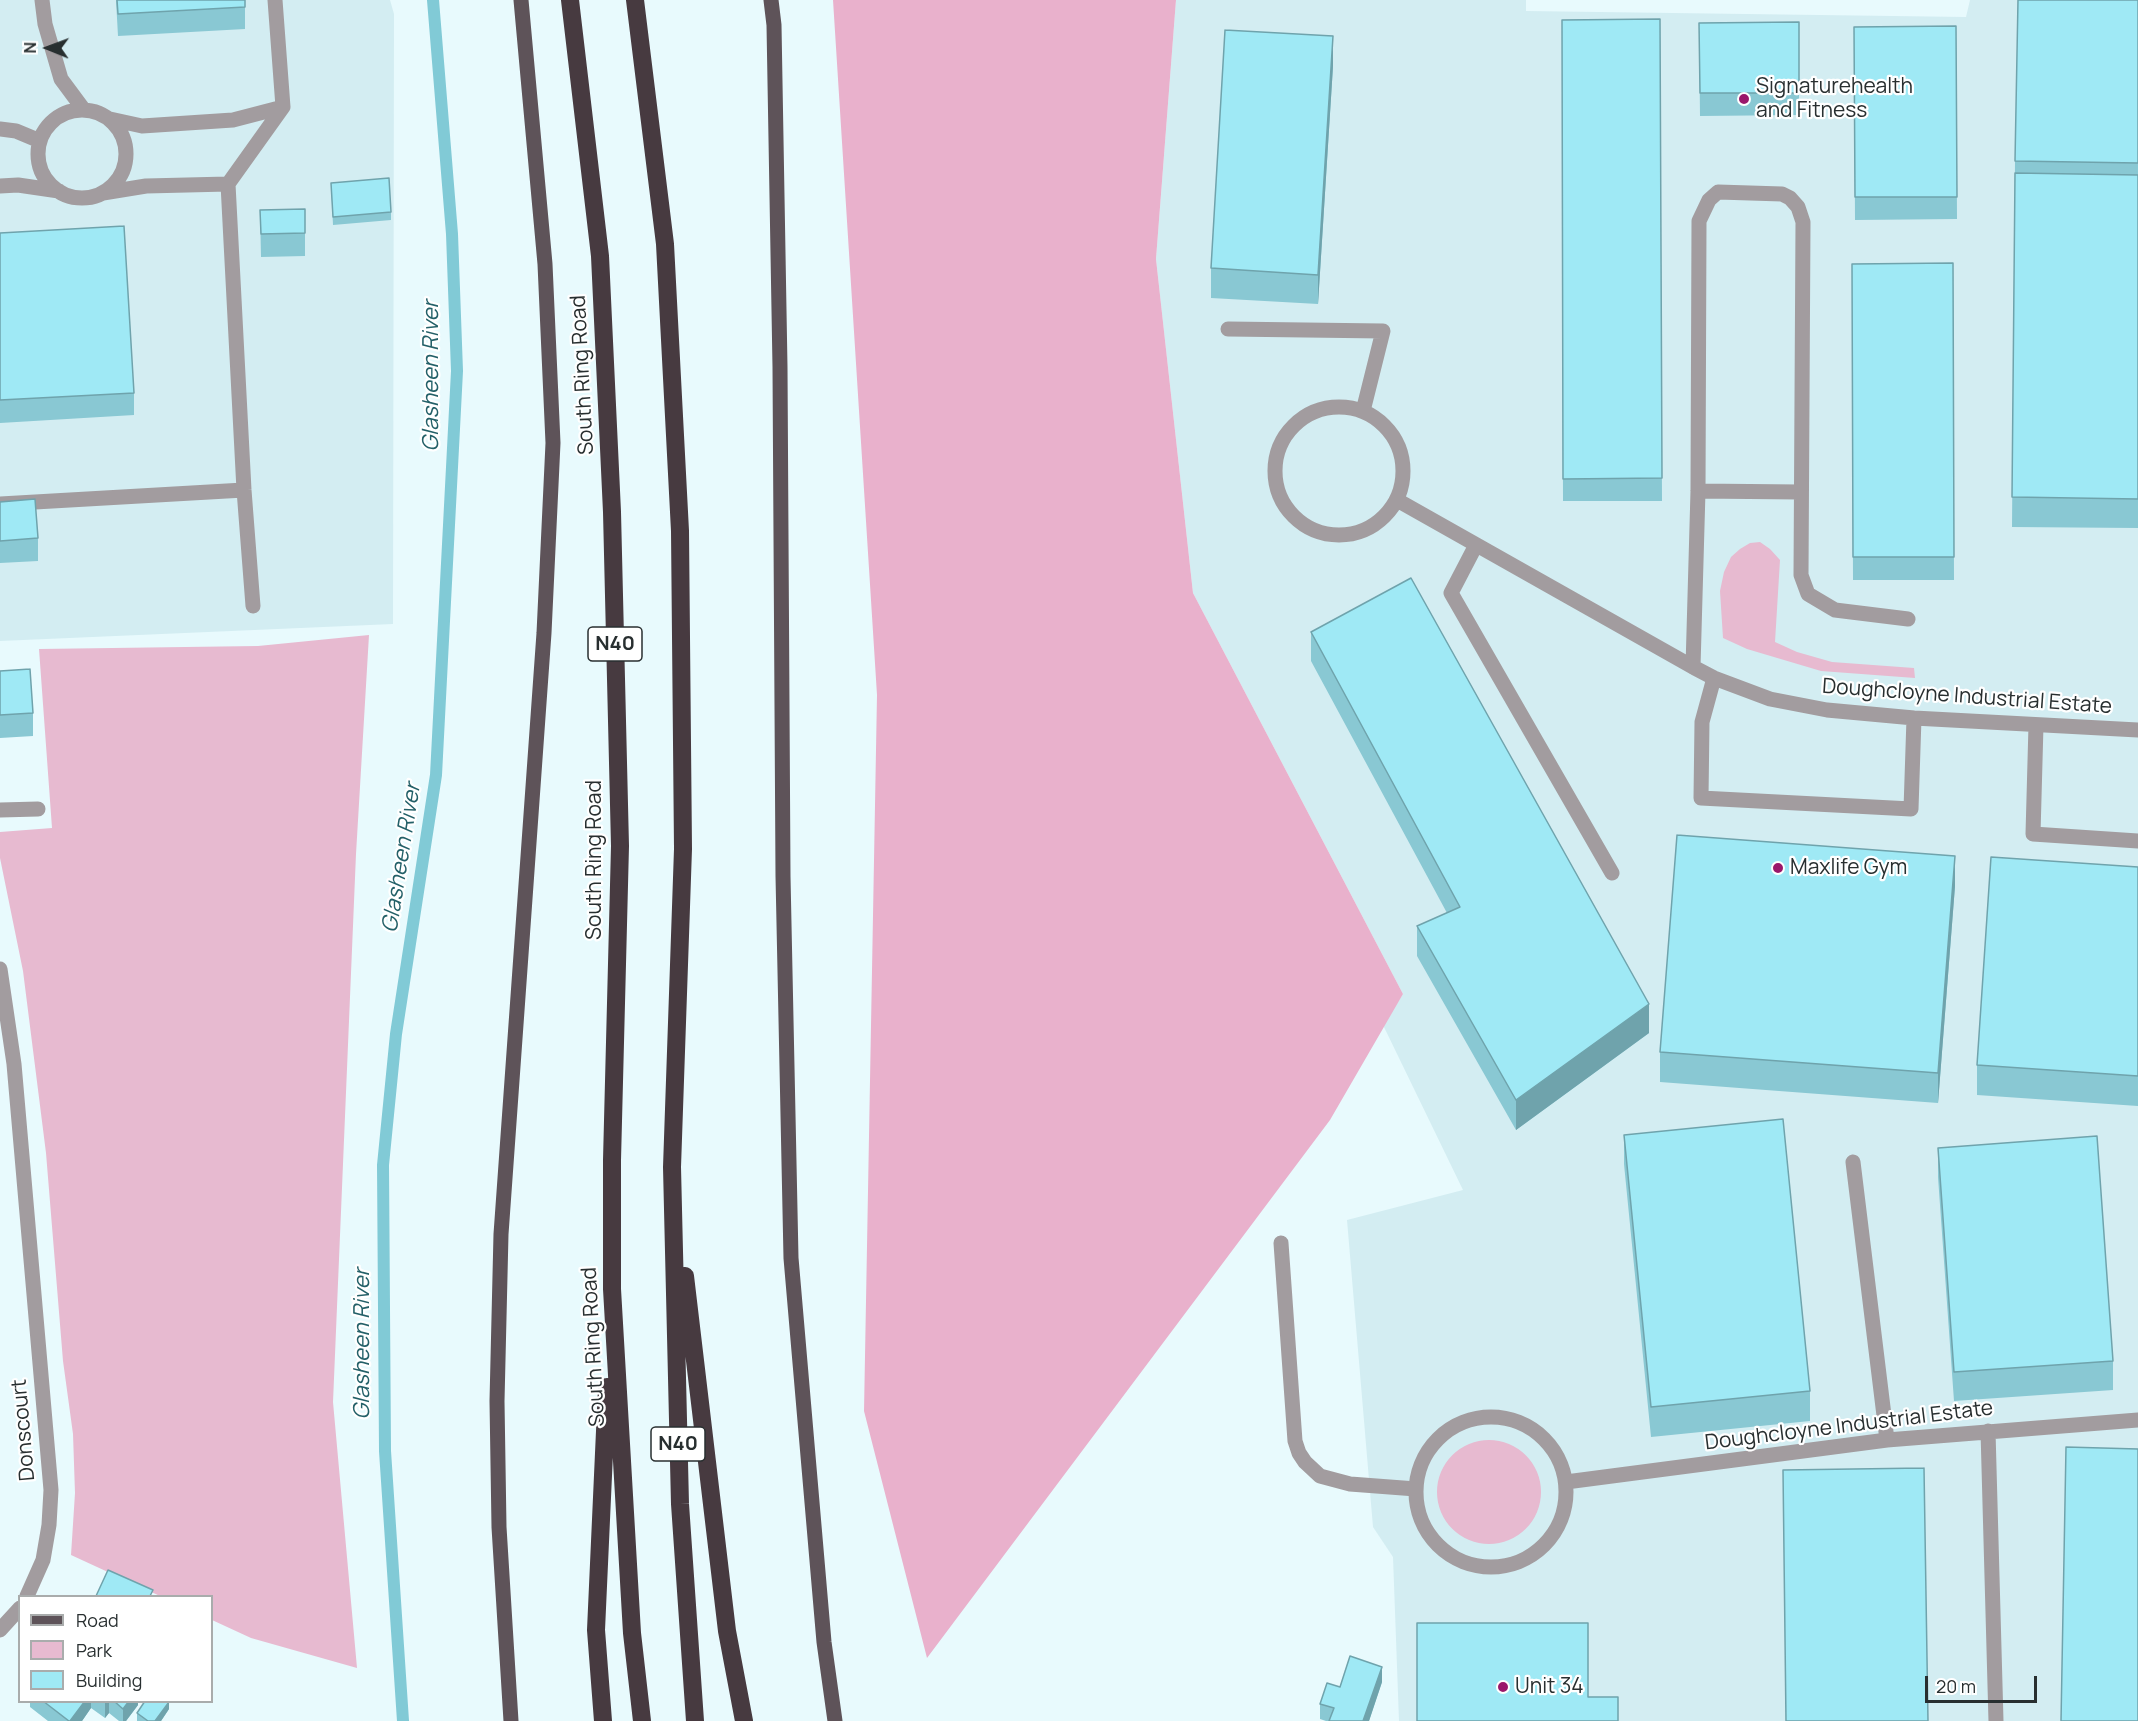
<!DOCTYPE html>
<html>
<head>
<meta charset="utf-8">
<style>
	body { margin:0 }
	#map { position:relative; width:2138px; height:1721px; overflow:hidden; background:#e8fafd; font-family:Manrope,sans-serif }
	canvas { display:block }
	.legend { position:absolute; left:18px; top:1595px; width:195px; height:108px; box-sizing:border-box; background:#fff; border:2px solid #a9acac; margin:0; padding:8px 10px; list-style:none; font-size:18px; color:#282f30 }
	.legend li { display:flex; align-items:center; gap:12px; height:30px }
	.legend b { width:30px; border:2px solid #a9acac }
	.north { position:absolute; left:18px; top:18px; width:60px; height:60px; -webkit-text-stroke:4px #fff; paint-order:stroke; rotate:271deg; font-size:16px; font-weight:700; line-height:24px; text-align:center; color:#282f30 }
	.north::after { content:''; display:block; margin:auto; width:21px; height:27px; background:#282f30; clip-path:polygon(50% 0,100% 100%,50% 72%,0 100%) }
	.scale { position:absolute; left:1925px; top:1676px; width:112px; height:27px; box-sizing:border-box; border:3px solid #282f30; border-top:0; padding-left:8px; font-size:18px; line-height:21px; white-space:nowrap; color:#282f30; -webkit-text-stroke:4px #fff; paint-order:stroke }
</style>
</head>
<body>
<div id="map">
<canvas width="2138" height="1721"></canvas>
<ul class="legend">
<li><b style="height:8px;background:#5e5359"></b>Road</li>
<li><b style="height:16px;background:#e7bad0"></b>Park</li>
<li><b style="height:16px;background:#9fe9f5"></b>Building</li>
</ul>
<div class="north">N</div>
<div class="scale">20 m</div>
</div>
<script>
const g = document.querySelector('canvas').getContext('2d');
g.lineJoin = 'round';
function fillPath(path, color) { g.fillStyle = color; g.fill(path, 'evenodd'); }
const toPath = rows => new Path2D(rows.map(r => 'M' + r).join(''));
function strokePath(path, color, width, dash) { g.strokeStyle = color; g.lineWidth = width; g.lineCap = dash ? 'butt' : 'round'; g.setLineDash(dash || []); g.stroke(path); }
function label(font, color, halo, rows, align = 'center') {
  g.font = font + ' Manrope,sans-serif'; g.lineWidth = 4.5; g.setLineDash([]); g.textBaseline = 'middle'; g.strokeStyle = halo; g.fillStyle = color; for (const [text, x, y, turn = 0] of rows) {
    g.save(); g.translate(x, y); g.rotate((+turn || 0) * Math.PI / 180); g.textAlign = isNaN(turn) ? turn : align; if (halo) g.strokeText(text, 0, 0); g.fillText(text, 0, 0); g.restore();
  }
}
const built = toPath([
	[0,0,390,0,394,14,393,624,0,641],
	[1176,0,1526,0,1526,11,1966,17,1970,0,2138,0,2138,1721,1399,1721,1393,1557,1373,1527,1347,1220,1463,1190,1383,1025,1403,994,1193,593,1156,259]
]);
const green = toPath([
	[1760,542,1770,549,1780,560,1775,642,1797,652,1832,662,1914,668,1915,678,1821,671,1747,649,1723,638,1720,591,1724,572,1731,557,1740,549,1750,543],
	[369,635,356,854,333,1402,357,1668,251,1638,212,1620,212,1596,160,1596,71,1555,75,1493,73,1434,63,1361,46,1153,23,971,0,858,0,832,52,828,39,649,258,646],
	'1437 1492a52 52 0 1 1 104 0a52 52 0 1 1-104 0Z'
]);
const forest = toPath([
	[833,0,1176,0,1156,259,1193,593,1403,994,1330,1120,927,1658,864,1411,877,695]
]);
const stream = toPath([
	[403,1721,385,1451,383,1165,396,1034,436,775,457,371,452,234,433,0]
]);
const minor = toPath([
	[42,0,45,24,61,79,84,110],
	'38 154a44 44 0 1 1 88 0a44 44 0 1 1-88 0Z',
	[110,119,142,126,233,120,283,107],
	[0,129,16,131,40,141],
	[0,186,18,185,59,191],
	[103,193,146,186,228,184],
	[1228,329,1383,331,1363,411],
	'1275 471a64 64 0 1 1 128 0a64 64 0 1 1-128 0Z',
	[1698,491,1800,492],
	[1397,500,1693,667,1714,678,1770,699,1827,710,1914,718,2138,730],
	[0,504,244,490],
	[1476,545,1451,593,1612,873],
	[253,606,244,490,228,184,283,107,275,0],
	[1693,667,1698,491,1699,221,1709,200,1718,192,1782,194,1790,198,1798,207,1803,222,1801,575,1808,594,1835,610,1908,619],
	[1714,678,1702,722,1701,798,1911,809,1914,718],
	[2036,725,2033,834,2138,841],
	[0,810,38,809],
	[0,969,14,1064,51,1490,49,1525,43,1560,27,1596],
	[1853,1162,1887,1440],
	[1281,1243,1295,1441,1299,1453,1305,1462,1320,1476,1350,1484,1416,1489],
	'1416 1492a75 75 0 1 1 150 0a75 75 0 1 1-150 0Z',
	[1988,1431,1996,1721],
	[1566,1482,1887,1440,2138,1420],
	[0,1630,20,1608]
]);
const major = toPath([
	[771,0,774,25,780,367,783,876,791,1258,824,1642,835,1721],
	[511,1721,499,1527,497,1401,501,1234,544,633,553,443,545,264,521,0]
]);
const highway = toPath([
	[570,0,600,256,612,512,620,846,612,1160,612,1289,632,1633,642,1721],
	[635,0,665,244,680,531,683,849,672,1167,680,1504,695,1721],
	[685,1276,727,1631,744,1721],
	[603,1721,596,1630,607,1387]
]);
const wall = toPath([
	[116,0,245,0,245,29,118,36],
	[2138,0,2138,528,2012,527,2015,161],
	[1660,19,1662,501,1563,501,1562,20],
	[1799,22,1799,115,1700,116,1699,23],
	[1956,26,1957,219,1855,220,1854,27],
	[1333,66,1318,304,1211,298,1211,268],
	[331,183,391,212,391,220,333,225],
	[305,209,305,256,261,257,260,210],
	[0,233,134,393,134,415,0,423],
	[1953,263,1954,580,1853,580,1852,264],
	[0,502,38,538,38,561,0,563],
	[1311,632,1649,1033,1516,1130,1417,956,1417,926,1447,913,1311,661],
	[0,671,33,713,33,736,0,738],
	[2138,867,2138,1106,1977,1095,1977,1065],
	[1955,886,1938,1103,1660,1082,1660,1052],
	[1624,1135,1810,1391,1810,1421,1651,1437,1624,1164],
	[1938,1148,2113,1361,2113,1390,1954,1401,1938,1177],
	[1382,1682,1369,1721,1326,1721,1320,1719,1320,1704,1340,1687],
	[30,1701,138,1701,138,1705,126,1721,119,1721,109,1713,105,1718,91,1708,82,1721,48,1721,30,1707],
	[169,1709,161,1721,137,1721,137,1713]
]);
const shadedWall = toPath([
	[1333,36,1333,66,1318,304,1318,275],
	[1955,856,1955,886,1938,1103,1938,1073],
	[1649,1004,1649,1033,1516,1130,1516,1100],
	[1382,1667,1382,1682,1369,1721,1363,1721],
	[85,1701,91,1701,91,1708,82,1721,70,1721],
	[105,1701,109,1701,109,1713,105,1718],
	[129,1701,138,1701,138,1705,126,1721,123,1721,123,1709],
	[169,1702,169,1709,161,1721,155,1721]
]);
const building = toPath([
	[117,0,245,0,245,7,118,14,117,0],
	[2018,0,2138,0,2138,163,2015,161,2018,0],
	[1660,19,1662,478,1563,479,1562,20,1660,19],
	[1799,22,1799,93,1700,93,1699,23,1799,22],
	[1956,26,1957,197,1855,197,1854,27,1956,26],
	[1225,30,1333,36,1318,275,1211,268,1225,30],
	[2015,173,2138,175,2138,499,2012,497,2015,173],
	[389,178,391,212,333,217,331,183,389,178],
	[305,209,305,233,261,234,260,210,305,209],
	[124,226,134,393,0,400,0,233,124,226],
	[1953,263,1954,557,1853,557,1852,264,1953,263],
	[35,499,38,538,0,541,0,502,35,499],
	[1411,578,1649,1004,1516,1100,1417,926,1460,907,1311,632,1411,578],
	[30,669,33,713,0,715,0,671,30,669],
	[1677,835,1955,856,1938,1073,1660,1052,1677,835],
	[1991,857,2138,867,2138,1076,1977,1065,1991,857],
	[1783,1119,1810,1391,1651,1407,1624,1135,1783,1119],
	[2097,1136,2113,1361,1954,1372,1938,1148,2097,1136],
	[2066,1447,2138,1449,2138,1721,2061,1721,2066,1447],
	[1924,1468,1928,1721,1786,1721,1783,1470,1924,1468],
	[108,1570,153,1590,150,1596,96,1596,108,1570],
	[1417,1623,1588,1623,1588,1697,1618,1697,1618,1721,1417,1721,1417,1623],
	[1350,1656,1382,1667,1363,1721,1329,1721,1334,1708,1320,1704,1327,1683,1340,1687,1350,1656],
	[43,1701,85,1701,70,1721,69,1721,43,1701],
	[114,1701,129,1701,123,1709,114,1701],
	[145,1701,169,1701,169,1702,155,1721,148,1721,137,1713,145,1701]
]);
const markers = [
	[1744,99,6,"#9a176b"],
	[1778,868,6,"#9a176b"],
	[1503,1687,6,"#9a176b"]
];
const shields = [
	[615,644,54],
	[678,1444,54]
];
const shieldNames = [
	["N40",615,644],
	["N40",678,1444]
];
const poiNames = [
	["Signaturehealth",1756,87],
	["and Fitness",1756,111],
	["Maxlife Gym",1790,868],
	["Unit 34",1515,1687]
];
const streetNames = [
	["South Ring Road",583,375,-93],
	["Doughcloyne Industrial Estate",1967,697,4],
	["South Ring Road",595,860,-90],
	["South Ring Road",594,1347,-93],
	["Doughcloyne Industrial Estate",1849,1426,-7],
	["Donscourt",24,1430,-95]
];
const waterNames = [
	["Glasheen River",432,376,-90],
	["Glasheen River",402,858,-81],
	["Glasheen River",363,1344,-90]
];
fillPath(built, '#d3edf2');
fillPath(green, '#e7bad0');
fillPath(forest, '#e9b1cc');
strokePath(stream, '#81cad6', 12);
strokePath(minor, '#a29c9f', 15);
strokePath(major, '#5e5359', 15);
strokePath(highway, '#473a40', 18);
fillPath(wall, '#89c8d3');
fillPath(shadedWall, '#6fa3ac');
fillPath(building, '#9fe9f5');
strokePath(building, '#6fa3ac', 1.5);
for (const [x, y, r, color] of markers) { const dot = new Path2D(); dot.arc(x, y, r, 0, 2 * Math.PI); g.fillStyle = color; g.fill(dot); strokePath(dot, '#fff', 2); }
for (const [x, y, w] of shields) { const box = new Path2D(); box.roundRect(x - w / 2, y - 17, w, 34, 4.5); g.fillStyle = '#fff'; g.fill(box); strokePath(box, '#282f30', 1.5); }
label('bold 20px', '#282f30', null, shieldNames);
label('21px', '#282f30', '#fff', poiNames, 'left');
label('21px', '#282f30', '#fff', streetNames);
label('italic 22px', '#236068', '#fff', waterNames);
</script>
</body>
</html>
